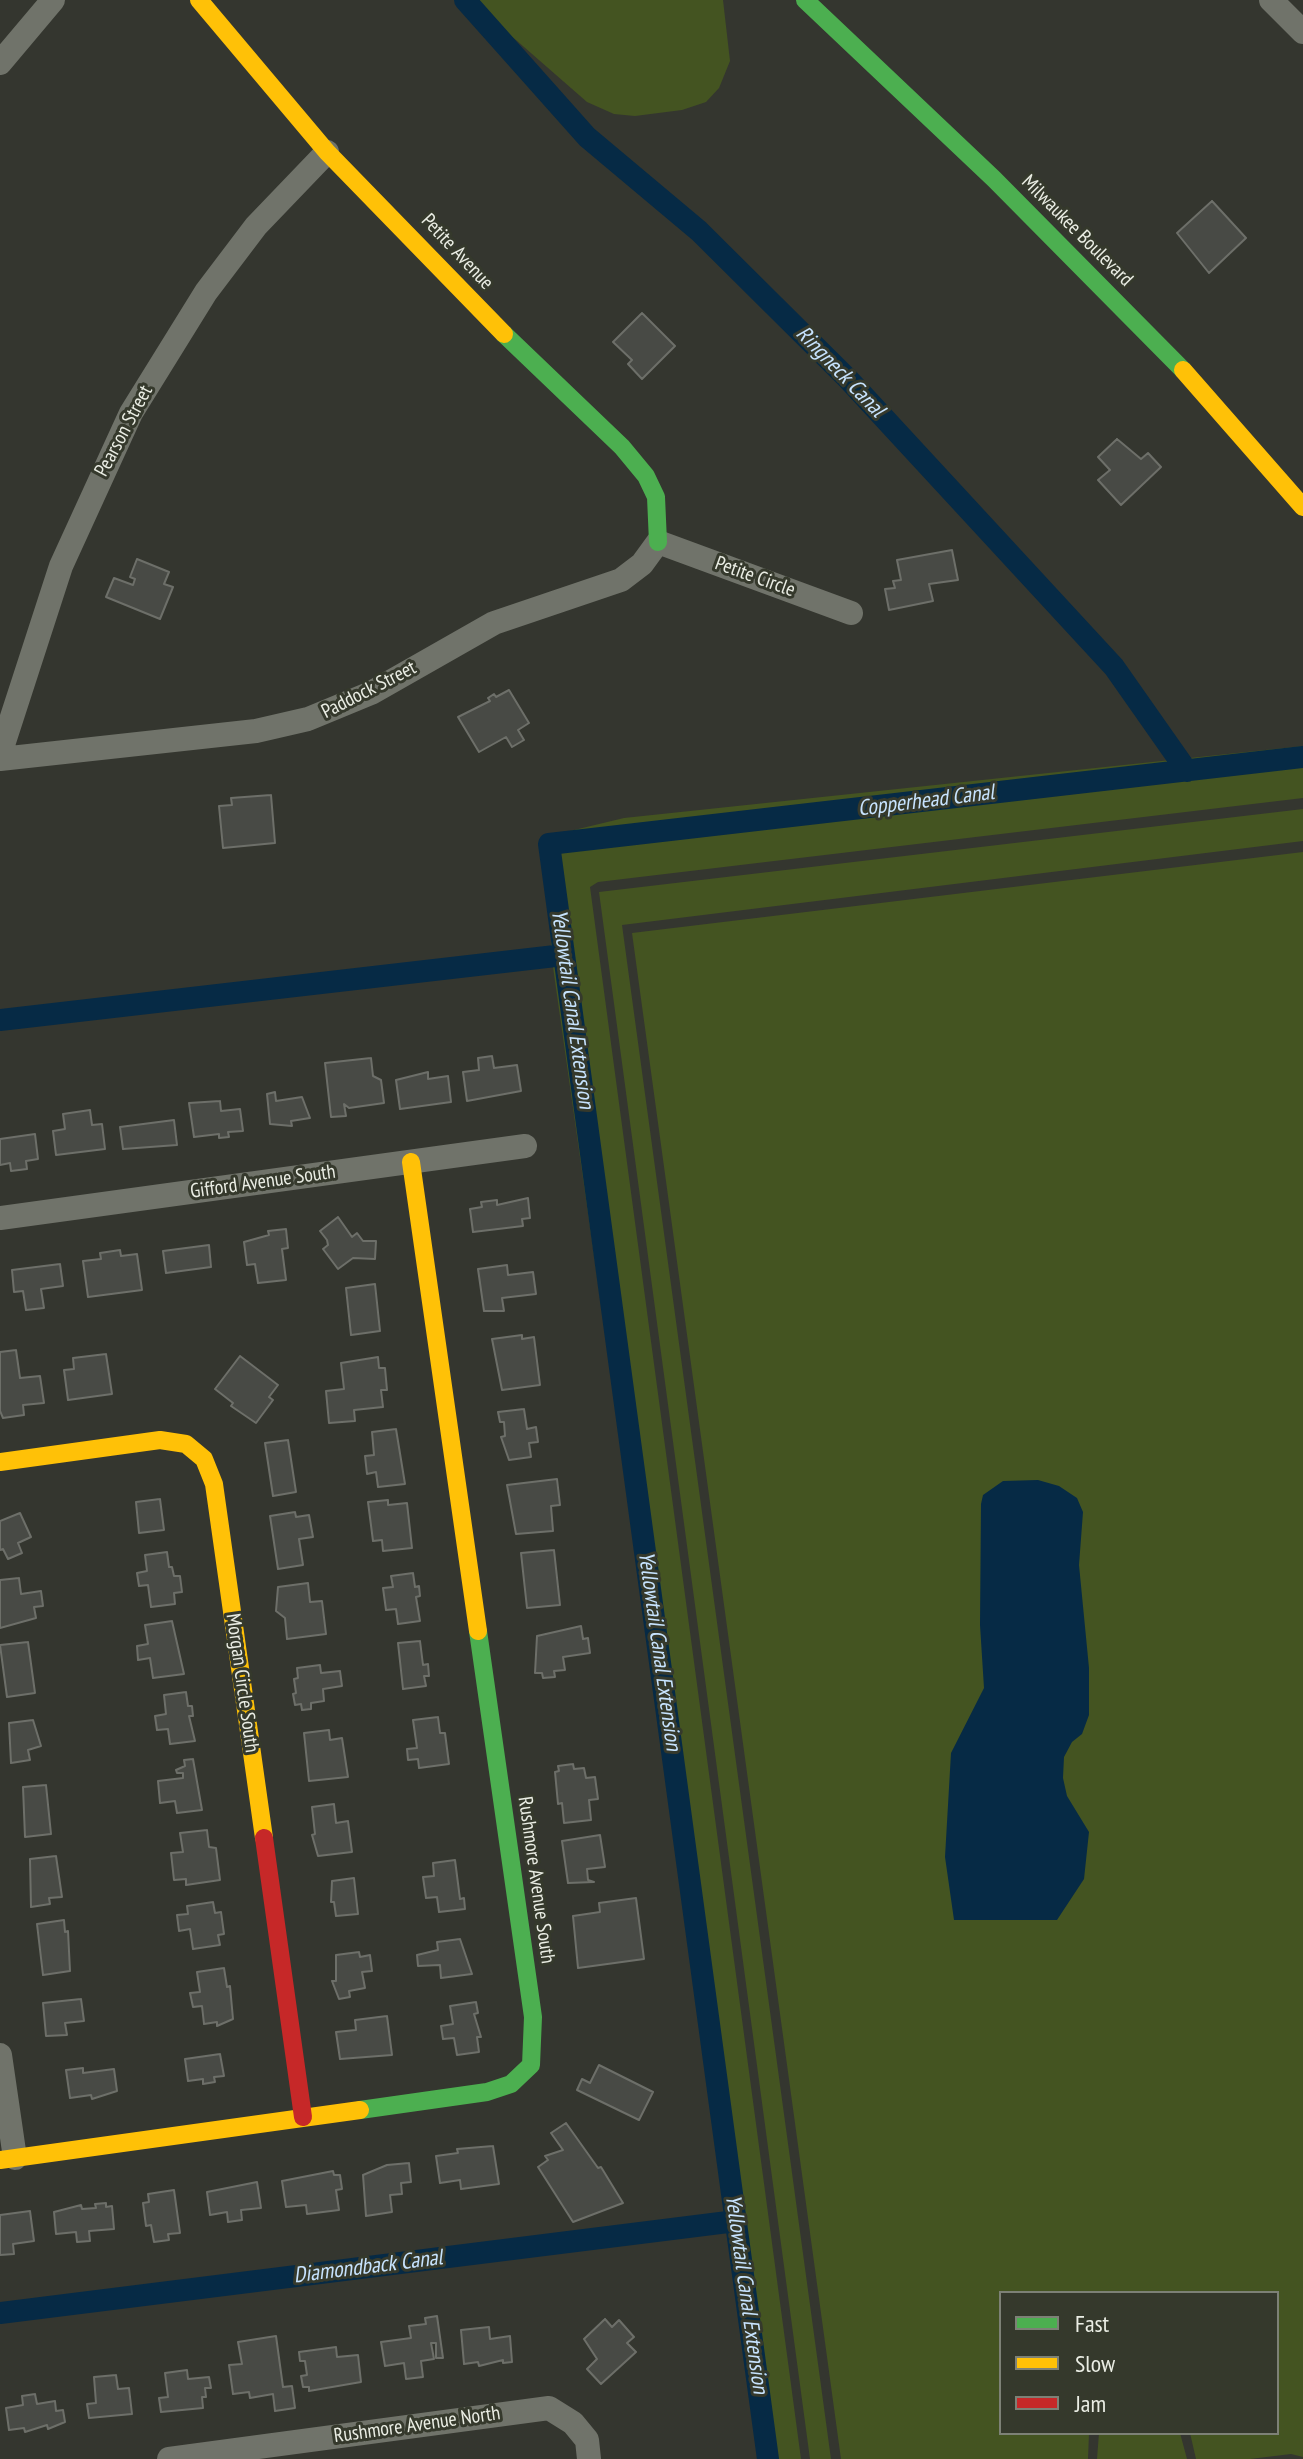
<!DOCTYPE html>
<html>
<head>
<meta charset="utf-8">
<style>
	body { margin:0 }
	#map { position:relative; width:1303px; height:2459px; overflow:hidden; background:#34362f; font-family:"PT Sans Narrow",sans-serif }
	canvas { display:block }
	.legend { position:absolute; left:999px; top:2291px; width:280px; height:144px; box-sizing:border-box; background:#35392c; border:2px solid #7d8176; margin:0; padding:10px 14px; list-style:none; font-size:24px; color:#eaede4 }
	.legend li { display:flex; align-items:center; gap:16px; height:40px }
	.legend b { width:40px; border:2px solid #7d8176 }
</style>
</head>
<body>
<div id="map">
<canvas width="1303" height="2459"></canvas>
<ul class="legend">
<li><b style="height:10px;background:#4caf50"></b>Fast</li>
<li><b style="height:10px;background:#ffc107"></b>Slow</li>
<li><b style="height:10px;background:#c62828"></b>Jam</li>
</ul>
</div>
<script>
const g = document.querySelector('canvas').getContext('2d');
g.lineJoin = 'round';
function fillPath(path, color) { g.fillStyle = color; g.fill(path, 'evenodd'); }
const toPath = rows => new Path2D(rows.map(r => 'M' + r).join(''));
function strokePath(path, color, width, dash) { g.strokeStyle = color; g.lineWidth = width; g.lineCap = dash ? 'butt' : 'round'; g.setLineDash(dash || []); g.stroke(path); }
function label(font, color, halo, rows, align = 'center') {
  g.font = font + ' "PT Sans Narrow",sans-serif'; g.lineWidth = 6; g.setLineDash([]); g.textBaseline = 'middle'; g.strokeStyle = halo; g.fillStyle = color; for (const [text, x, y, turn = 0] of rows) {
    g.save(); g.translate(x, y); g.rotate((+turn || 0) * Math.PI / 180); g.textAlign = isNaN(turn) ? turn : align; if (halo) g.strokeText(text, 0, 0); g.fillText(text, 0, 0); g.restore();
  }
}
const green = toPath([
	[461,0,723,0,730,61,719,88,706,102,682,110,635,116,614,114,587,102,516,40],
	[1303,746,1303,798,598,882,590,887,801,2459,765,2459,552,960,547,862,560,838,570,831,624,818],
	[1303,809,1303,841,622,925,831,2459,810,2459,599,892],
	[1303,852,1303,2457,1291,2454,1250,2459,1196,2459,1190,2433,1277,2433,1277,2293,1001,2293,1001,2433,1089,2433,1088,2459,841,2459,632,933],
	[1099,2433,1180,2433,1187,2459,1097,2459]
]);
const water = toPath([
	[1038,1480,1059,1486,1077,1498,1083,1512,1079,1565,1089,1668,1089,1715,1082,1734,1072,1742,1064,1757,1063,1778,1067,1796,1089,1832,1084,1879,1057,1920,954,1920,945,1857,951,1753,984,1688,980,1625,981,1504,983,1495,1003,1481]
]);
const canal = toPath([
	[465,0,587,137,699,231,848,379,1114,667,1187,771],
	[0,1020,564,955],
	[0,2313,736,2221],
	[768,2459,549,844,1303,757]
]);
const building = toPath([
	[1212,201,1246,238,1209,273,1177,233,1212,201],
	[642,313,675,346,642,379,628,364,632,360,613,342,642,313],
	[1117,439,1141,459,1148,453,1161,467,1121,505,1098,480,1110,470,1098,457,1117,439],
	[952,550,958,580,929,584,933,601,889,610,885,589,895,588,893,581,901,580,897,560,952,550],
	[137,559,169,572,164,584,173,587,160,619,106,597,114,578,133,585,135,579,130,577,137,559],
	[509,690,529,723,518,730,524,740,512,747,506,737,479,752,458,717,490,701,488,698,494,694,496,697,509,690],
	[271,795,275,843,223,848,219,806,232,805,231,798,271,795],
	[492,1056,494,1068,517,1065,521,1091,467,1101,463,1072,479,1070,478,1058,492,1056],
	[371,1058,373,1076,381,1080,384,1103,349,1108,344,1104,346,1116,331,1117,325,1063,371,1058],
	[428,1072,428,1079,448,1076,451,1102,400,1109,396,1080,428,1072],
	[275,1092,276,1101,302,1097,310,1118,291,1121,292,1126,270,1124,267,1094,275,1092],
	[220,1101,221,1111,240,1109,243,1131,228,1132,229,1137,219,1138,219,1134,194,1137,189,1103,220,1101],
	[90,1110,92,1125,102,1124,105,1149,56,1155,53,1131,65,1129,63,1114,90,1110],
	[174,1120,177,1145,123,1149,120,1127,174,1120],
	[35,1134,38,1159,26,1161,27,1169,11,1171,10,1163,0,1165,0,1139,35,1134],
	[528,1198,530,1218,522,1219,523,1226,473,1232,470,1209,482,1207,481,1202,497,1200,497,1205,528,1198],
	[338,1217,352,1237,357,1233,363,1241,376,1241,375,1259,353,1258,338,1269,323,1249,328,1245,327,1240,320,1231,338,1217],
	[286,1229,288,1248,282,1249,286,1280,258,1283,255,1264,247,1265,244,1242,269,1235,268,1231,286,1229],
	[209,1245,211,1267,166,1273,163,1251,209,1245],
	[120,1250,121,1256,137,1254,142,1290,88,1297,83,1261,101,1259,100,1253,120,1250],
	[60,1264,63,1286,41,1289,44,1308,26,1310,23,1291,14,1292,12,1270,60,1264],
	[507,1265,508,1275,533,1272,536,1294,502,1298,504,1311,484,1311,478,1269,507,1265],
	[375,1284,380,1331,351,1335,346,1288,375,1284],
	[522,1335,522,1339,534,1337,540,1385,502,1390,492,1339,522,1335],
	[16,1350,20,1378,40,1376,44,1403,23,1405,24,1415,3,1418,0,1411,0,1352,16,1350],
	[106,1354,112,1394,68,1400,64,1370,74,1369,73,1358,106,1354],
	[240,1356,278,1385,269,1397,273,1400,256,1423,231,1406,233,1403,215,1389,240,1356],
	[378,1357,379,1368,385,1368,387,1390,381,1390,383,1407,354,1410,355,1421,329,1423,326,1391,344,1389,341,1363,378,1357],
	[524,1409,527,1429,536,1427,538,1442,529,1443,531,1457,509,1460,501,1437,505,1436,504,1422,500,1422,498,1412,524,1409],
	[396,1429,405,1484,378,1487,376,1472,367,1474,365,1456,374,1455,372,1432,396,1429],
	[288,1440,296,1492,273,1496,265,1443,288,1440],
	[557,1479,560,1505,551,1506,553,1531,516,1534,507,1485,557,1479],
	[160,1499,164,1530,139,1533,136,1502,160,1499],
	[388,1500,388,1505,407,1503,412,1548,383,1551,382,1540,373,1541,368,1502,388,1500],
	[295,1512,296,1517,309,1515,313,1537,299,1539,303,1565,278,1569,270,1516,295,1512],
	[20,1513,31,1537,18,1543,22,1553,8,1559,3,1549,0,1550,0,1521,20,1513],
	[554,1550,560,1605,527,1608,521,1553,554,1550],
	[167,1552,169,1567,172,1567,174,1576,180,1576,182,1592,174,1593,175,1604,151,1607,148,1585,139,1586,137,1573,147,1571,145,1555,167,1552],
	[413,1573,415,1587,419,1586,420,1596,416,1597,420,1621,398,1624,396,1609,386,1610,383,1588,393,1587,391,1576,413,1573],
	[19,1578,21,1594,41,1591,43,1606,34,1607,36,1618,0,1628,0,1580,19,1578],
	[308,1583,310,1602,322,1601,326,1634,287,1639,285,1618,276,1611,278,1587,308,1583],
	[172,1621,184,1674,153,1678,150,1658,138,1660,137,1646,148,1644,145,1625,172,1621],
	[581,1626,583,1639,588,1638,590,1653,563,1657,565,1670,554,1671,555,1677,543,1678,542,1673,535,1673,537,1636,581,1626],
	[420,1641,423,1665,428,1664,429,1676,424,1676,426,1686,403,1689,398,1643,420,1641],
	[28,1642,35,1693,7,1697,0,1645,28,1642],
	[320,1665,321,1673,340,1671,342,1686,323,1689,324,1701,311,1703,311,1709,302,1710,301,1704,295,1705,293,1694,296,1693,294,1679,298,1678,297,1668,320,1665],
	[186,1692,188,1706,192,1706,193,1716,189,1716,195,1741,170,1744,168,1729,157,1730,155,1716,166,1714,164,1695,186,1692],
	[438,1717,440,1733,445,1733,449,1764,419,1768,418,1759,408,1760,407,1749,417,1748,413,1720,438,1717],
	[33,1720,41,1746,28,1750,30,1760,11,1763,9,1723,33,1720],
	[329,1730,330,1740,342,1738,348,1777,309,1781,304,1733,329,1730],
	[193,1759,202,1810,177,1813,175,1801,160,1803,158,1781,183,1778,183,1773,177,1773,176,1770,185,1766,184,1760,193,1759],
	[573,1764,574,1769,584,1768,586,1778,595,1777,598,1799,589,1800,591,1820,564,1823,562,1803,558,1804,555,1772,559,1771,558,1766,573,1764],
	[46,1785,51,1834,25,1837,23,1787,46,1785],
	[334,1804,336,1823,348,1821,352,1852,318,1856,312,1835,315,1834,312,1807,334,1804],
	[207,1830,209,1847,216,1848,220,1880,186,1885,186,1879,174,1880,171,1853,183,1852,180,1833,207,1830],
	[600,1835,605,1867,587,1869,588,1880,594,1882,568,1883,562,1841,600,1835],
	[56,1856,62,1897,49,1898,50,1904,31,1907,30,1859,56,1856],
	[455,1860,460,1899,464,1898,465,1909,439,1912,437,1897,426,1898,423,1877,434,1876,433,1863,455,1860],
	[354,1878,358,1914,336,1916,334,1902,331,1902,332,1881,354,1878],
	[636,1898,644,1959,578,1968,573,1916,600,1912,599,1903,636,1898],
	[213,1902,215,1913,221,1912,224,1934,218,1935,220,1945,193,1949,190,1929,179,1931,177,1915,188,1914,187,1906,213,1902],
	[64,1920,65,1932,68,1931,70,1971,43,1975,37,1924,64,1920],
	[460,1939,472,1974,441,1978,440,1965,418,1966,417,1955,438,1950,437,1942,460,1939],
	[359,1952,360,1957,370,1955,372,1971,362,1972,365,1988,349,1991,350,1997,339,1999,332,1981,336,1981,336,1955,359,1952],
	[224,1968,227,1987,230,1986,233,2019,217,2026,217,2022,204,2024,202,2006,193,2007,190,1993,200,1992,197,1972,224,1968],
	[81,1999,84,2021,65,2023,67,2035,46,2036,43,2003,81,1999],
	[476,2002,478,2013,474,2014,481,2037,477,2037,479,2052,457,2055,454,2038,443,2039,441,2026,453,2024,450,2006,476,2002],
	[387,2016,392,2055,340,2059,336,2032,356,2030,355,2020,387,2016],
	[220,2054,224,2076,214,2077,215,2082,203,2084,203,2079,188,2081,185,2059,220,2054],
	[599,2065,653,2092,639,2120,577,2090,582,2079,590,2083,599,2065],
	[83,2068,83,2073,114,2069,117,2091,92,2099,91,2095,70,2098,66,2070,83,2068],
	[566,2123,598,2168,601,2167,623,2203,573,2222,538,2167,548,2160,545,2156,563,2150,551,2133,566,2123],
	[493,2146,499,2184,461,2189,460,2180,440,2183,436,2156,458,2153,457,2149,493,2146],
	[409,2163,411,2182,401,2183,402,2194,390,2195,392,2212,366,2216,363,2175,387,2165,409,2163],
	[333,2171,334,2175,340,2175,342,2189,336,2190,339,2210,307,2214,306,2205,286,2207,282,2181,333,2171],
	[257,2182,261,2208,241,2210,242,2220,228,2222,227,2212,210,2215,207,2192,257,2182],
	[174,2190,180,2233,168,2234,169,2240,154,2242,151,2225,146,2226,143,2203,149,2202,148,2194,174,2190],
	[106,2203,106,2207,112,2206,114,2229,89,2231,90,2241,77,2242,76,2232,56,2234,54,2212,81,2205,82,2209,96,2208,95,2204,106,2203],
	[30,2211,34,2241,13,2244,14,2254,0,2255,0,2215,30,2211],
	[437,2316,443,2358,436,2358,436,2343,431,2343,434,2359,421,2361,423,2377,406,2379,404,2363,385,2366,381,2342,411,2338,409,2326,426,2324,425,2318,437,2316],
	[605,2319,612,2327,619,2320,634,2337,627,2343,636,2352,601,2384,587,2369,597,2359,584,2339,605,2319],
	[489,2327,490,2339,510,2336,512,2362,503,2363,503,2360,479,2366,478,2362,464,2364,461,2330,489,2327],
	[276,2336,283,2387,292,2386,295,2408,275,2411,273,2394,250,2398,249,2392,233,2394,229,2365,242,2364,238,2342,276,2336],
	[336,2347,337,2357,358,2355,361,2382,309,2391,309,2387,303,2387,301,2376,307,2375,305,2361,300,2361,299,2352,336,2347],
	[187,2370,188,2379,209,2377,211,2388,205,2388,206,2397,202,2397,203,2408,161,2412,159,2398,168,2397,165,2373,187,2370],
	[116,2375,118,2389,129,2388,132,2414,89,2418,87,2404,96,2403,94,2377,116,2375],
	[35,2394,37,2404,55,2401,56,2411,63,2410,65,2422,48,2429,47,2425,25,2432,24,2428,9,2430,6,2408,23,2405,22,2396,35,2394]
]);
const street = toPath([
	[1271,0,1303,32],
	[0,63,53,0],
	[0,754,61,566,131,413,206,292,256,226,327,152],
	[0,759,256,731,308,719,371,693,494,623,621,580,642,564,658,542,851,613],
	[0,1218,525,1146],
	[0,2055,15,2158],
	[169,2459,549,2408,573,2423,587,2440,589,2459]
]);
const fast = toPath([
	[805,0,994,179,1183,370],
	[504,334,622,447,646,476,656,497,658,542],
	[360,2110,487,2092,511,2084,531,2065,533,2017,478,1631]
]);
const slow = toPath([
	[199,0,327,152,504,334],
	[1183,370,1303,507],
	[411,1162,478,1631],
	[0,1462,160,1440,186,1444,204,1459,214,1484,264,1838],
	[0,2160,360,2110]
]);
const jam = toPath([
	[264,1838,303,2117]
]);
const streetNames = [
	["Milwaukee Boulevard",1077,231,45],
	["Petite Avenue",457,252,47],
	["Pearson Street",124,431,-62],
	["Petite Circle",755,577,20],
	["Paddock Street",369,690,-27],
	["Gifford Avenue South",263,1182,-8],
	["Morgan Circle South",242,1683,82],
	["Rushmore Avenue South",536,1880,82],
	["Rushmore Avenue North",417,2425,-8]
];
const waterNames = [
	["Ringneck Canal",840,372,46],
	["Copperhead Canal",926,801,-7],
	["Yellowtail Canal Extension",572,1009,82],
	["Yellowtail Canal Extension",659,1651,82],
	["Diamondback Canal",368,2267,-7],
	["Yellowtail Canal Extension",746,2294,82]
];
fillPath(green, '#445421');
fillPath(water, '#062a45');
strokePath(canal, '#062a45', 22);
fillPath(building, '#484a45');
strokePath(building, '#6d6f69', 2);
strokePath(street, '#70736a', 24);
strokePath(fast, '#4caf50', 18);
strokePath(slow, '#ffc107', 18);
strokePath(jam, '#c62828', 18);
label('20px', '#eaede4', '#35392c', streetNames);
label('italic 22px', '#c7e3fe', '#35392c', waterNames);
</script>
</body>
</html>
